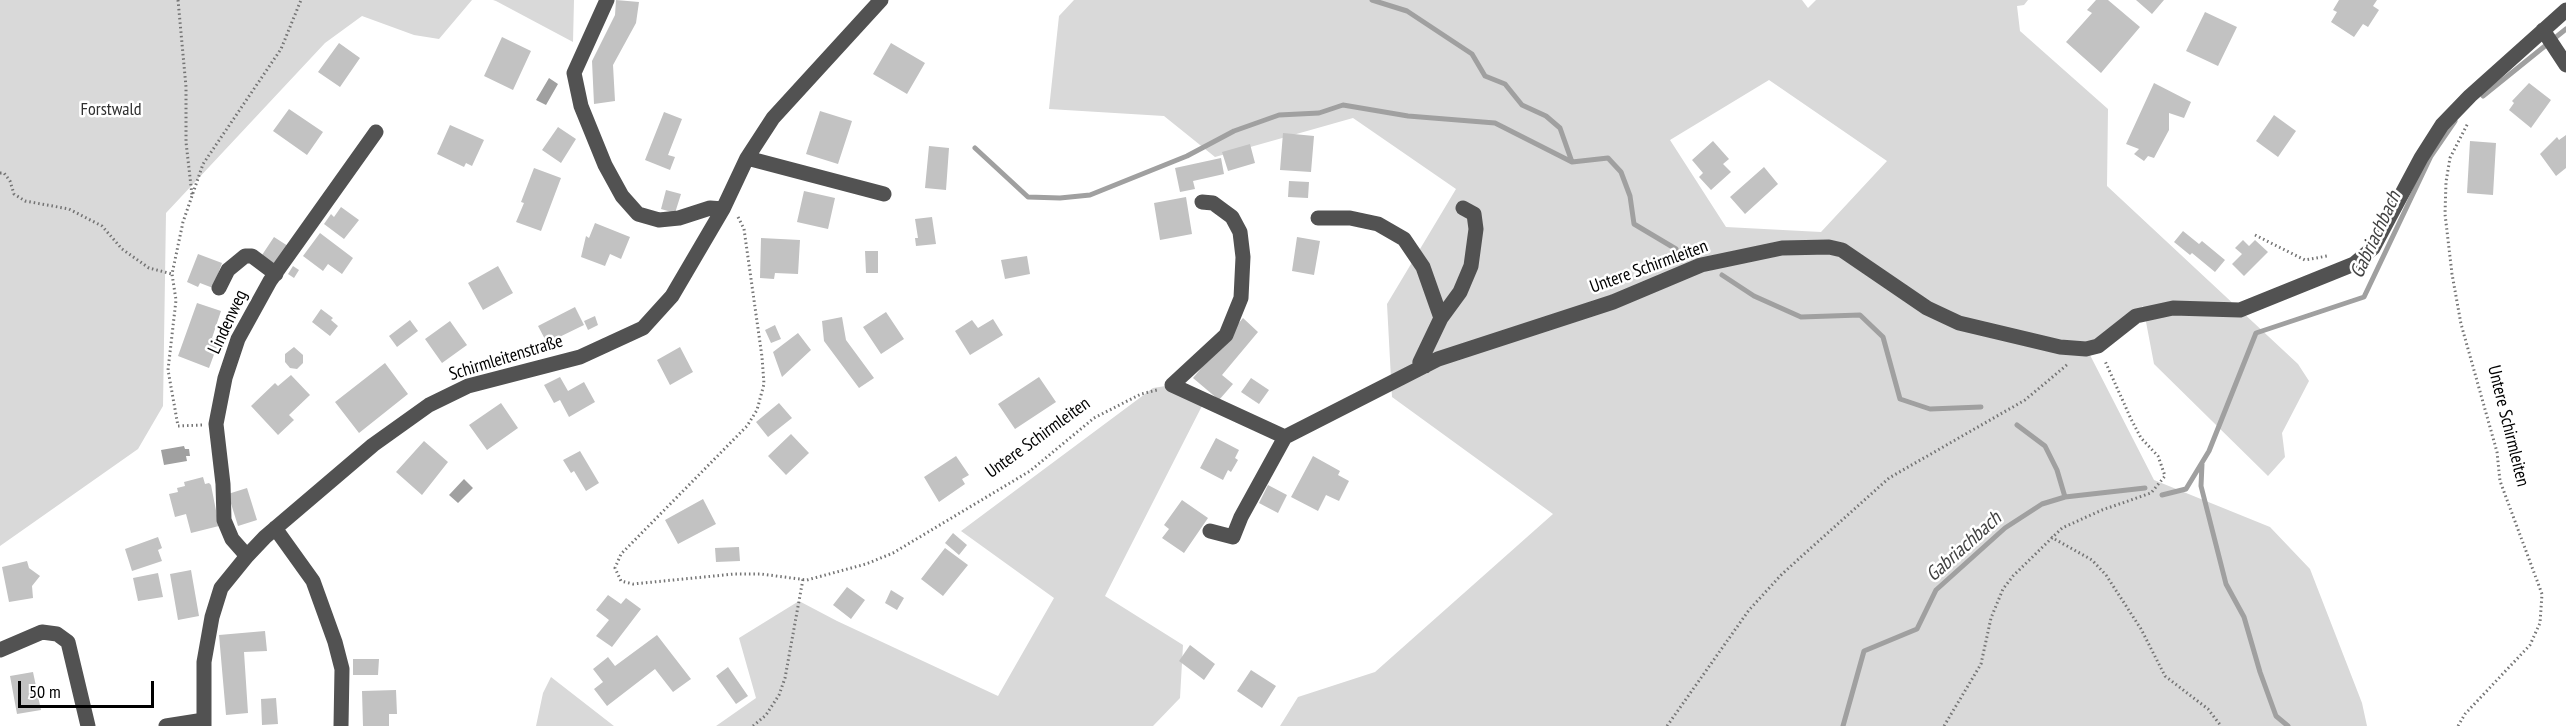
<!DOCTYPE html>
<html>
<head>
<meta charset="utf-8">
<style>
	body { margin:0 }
	#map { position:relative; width:2566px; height:726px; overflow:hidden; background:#fff; font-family:"PT Sans Narrow",sans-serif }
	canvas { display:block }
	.scale { position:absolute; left:18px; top:681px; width:136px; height:27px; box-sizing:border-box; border:3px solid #000; border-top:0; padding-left:8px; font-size:18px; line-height:21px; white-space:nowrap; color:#000; -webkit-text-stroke:4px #fff; paint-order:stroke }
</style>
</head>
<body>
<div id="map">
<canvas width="2566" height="726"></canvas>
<div class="scale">50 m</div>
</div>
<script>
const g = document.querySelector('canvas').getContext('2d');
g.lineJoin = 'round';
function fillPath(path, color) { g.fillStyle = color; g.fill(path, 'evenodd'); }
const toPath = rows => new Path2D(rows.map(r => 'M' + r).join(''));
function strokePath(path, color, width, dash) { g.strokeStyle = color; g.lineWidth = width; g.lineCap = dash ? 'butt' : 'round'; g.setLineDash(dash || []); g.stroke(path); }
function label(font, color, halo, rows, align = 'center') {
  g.font = font + ' "PT Sans Narrow",sans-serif'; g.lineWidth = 5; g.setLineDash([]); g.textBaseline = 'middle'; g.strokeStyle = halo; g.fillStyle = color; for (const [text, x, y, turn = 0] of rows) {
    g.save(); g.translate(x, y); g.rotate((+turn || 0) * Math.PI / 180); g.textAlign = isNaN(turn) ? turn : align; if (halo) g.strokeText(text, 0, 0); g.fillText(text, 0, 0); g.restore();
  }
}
const green = toPath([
	[0,0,472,0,439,39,414,35,362,16,325,43,166,213,163,406,138,449,0,546],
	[493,0,574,0,573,42,496,1],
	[1074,0,1802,0,1808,8,1816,0,2028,0,2024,5,2017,6,2020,31,2108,109,2107,186,2298,364,2309,381,2282,433,2285,457,2268,476,2154,364,2143,306,2090,355,2154,480,2270,527,2310,569,2362,703,2367,726,1280,726,1298,697,1375,672,1553,514,1392,397,1387,304,1456,189,1353,118,1215,157,1164,116,1049,109,1059,16],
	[1769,80,1887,161,1821,232,1726,227,1670,140],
	[1172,385,1204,402,1105,596,1183,645,1180,698,1153,726,716,726,756,698,739,638,799,601,837,621,998,696,1054,598,961,531,1153,388],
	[551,677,614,726,536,726,543,693]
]);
const water = toPath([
	[549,78,558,84,546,105,536,100],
	[184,446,185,449,189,449,190,456,186,456,187,461,164,465,161,450],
	[464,479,473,488,458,503,449,495]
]);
const stream = toPath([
	[1372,0,1407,11,1472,54,1485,76,1505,84,1522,105,1546,116,1560,128,1572,162],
	[2483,96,2566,29],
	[975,148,1028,197,1060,198,1090,195,1187,156,1234,131,1279,115,1319,113,1343,105,1408,116,1495,123,1572,162,1608,158,1621,172,1630,196,1634,224,1676,249],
	[1722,275,1754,296,1801,317,1860,315,1883,337,1900,399,1930,409,1981,407],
	[2017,425,2045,446,2057,470,2065,497],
	[2202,464,2201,486,2226,584,2244,617,2260,672,2276,716,2288,726],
	[2162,495,2186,489,2209,451,2256,333,2364,297,2431,156,2455,121],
	[1843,726,1864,651,1917,629,1936,590,2005,528,2042,504,2065,497,2145,488]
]);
const building = toPath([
	[616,0,639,2,636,23,613,65,615,101,594,104,592,61,615,15],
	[2096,0,2108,0,2140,27,2101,73,2066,42,2092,13,2087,10],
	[2136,0,2164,0,2152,14],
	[2339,0,2377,0,2373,6,2379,10,2368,27,2363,24,2354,37,2331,22,2337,12,2333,10],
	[2205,12,2237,27,2218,66,2186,51],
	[502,37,531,51,513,90,484,76],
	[339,43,360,58,340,87,318,72],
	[891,43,925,63,907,94,873,74],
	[2154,83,2191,102,2184,118,2169,113,2169,130,2154,158,2148,156,2144,161,2134,154,2139,149,2126,144],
	[2529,83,2551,100,2531,128,2509,110,2514,103,2512,101],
	[289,109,323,132,307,155,273,131],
	[820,111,852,121,838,164,806,154],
	[664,112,682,119,668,155,675,157,670,170,645,160],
	[2274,115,2296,131,2278,157,2256,141],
	[450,125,484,140,472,166,466,163,464,167,437,154],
	[558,127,576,139,561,163,542,150],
	[1283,133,1314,136,1311,172,1280,170],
	[2566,135,2566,168,2556,176,2540,154,2557,137,2559,140],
	[1713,141,1729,159,1723,164,1731,172,1711,190,1699,177,1703,173,1692,160],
	[2470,141,2496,143,2493,195,2467,193],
	[1250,144,1255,163,1228,171,1222,152],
	[929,146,949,148,946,190,925,188],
	[1221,158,1224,174,1193,181,1195,189,1180,192,1175,168],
	[1764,167,1778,184,1745,214,1730,197],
	[534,168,561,178,541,231,516,222,524,203,521,202],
	[1289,181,1309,182,1308,198,1288,197],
	[666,190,681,194,675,213,661,209],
	[804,191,835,198,828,229,797,222],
	[1186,197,1192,234,1160,240,1154,203],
	[341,207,359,220,344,239,324,224,331,214,334,217],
	[932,217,936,244,916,246,915,238,918,238,915,219],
	[595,223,630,237,621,259,610,254,605,266,581,257,586,236,589,238],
	[2183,231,2199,244,2202,241,2225,260,2215,272,2192,253,2190,255,2174,242],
	[320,233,353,258,342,274,328,264,323,271,303,256],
	[274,237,288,246,274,267,260,258],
	[1297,237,1320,241,1314,275,1292,271],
	[761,238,800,240,798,274,775,273,774,279,760,278],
	[2243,240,2249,246,2255,240,2268,252,2244,276,2232,264,2242,254,2235,248],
	[865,251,878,251,878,273,866,273],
	[198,254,222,263,213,288,200,283,198,287,187,282],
	[1027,256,1030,274,1005,279,1001,260],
	[293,266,299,270,294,278,288,274],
	[498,266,513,293,483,310,468,283],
	[197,303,221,311,212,338,219,341,209,368,178,356],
	[575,307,584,325,547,343,538,326],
	[321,309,333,318,331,320,338,326,330,336,312,322],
	[886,312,904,339,881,354,863,327],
	[595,316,598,325,588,330,584,321],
	[842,317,846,340,874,378,859,388,824,341,822,321],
	[1243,318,1258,332,1222,375,1233,384,1219,400,1193,378],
	[993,319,1003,335,970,355,955,331,972,320,978,328],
	[410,320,418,331,397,347,389,336],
	[450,321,467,345,442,363,425,339],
	[775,325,781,339,771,343,765,330],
	[798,333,811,350,782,377,773,352],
	[294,347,303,355,303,363,297,369,290,368,285,362,285,354],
	[680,347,693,372,670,385,657,360],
	[385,363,408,394,359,433,335,402],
	[291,375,310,395,289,415,294,420,278,435,251,406,275,383,278,386],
	[560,377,568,391,584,382,595,402,569,417,560,400,554,403,544,385],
	[1039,377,1056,402,1015,429,998,404],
	[1251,378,1269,390,1259,404,1241,392],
	[501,403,518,428,487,450,469,425],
	[779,403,792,418,768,437,756,422],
	[791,434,809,453,786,475,768,456],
	[1216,438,1239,450,1235,458,1238,460,1231,472,1228,470,1223,480,1200,468],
	[424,441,448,462,422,495,396,472],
	[580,451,599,483,586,491,574,471,571,473,563,460],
	[956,456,969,475,962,479,965,484,939,502,924,477],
	[1313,456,1340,471,1338,475,1349,481,1339,501,1326,495,1318,511,1291,497],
	[203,477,205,484,209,483,211,485,219,526,191,533,186,514,175,517,169,494,178,492,177,488,185,486,184,482],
	[1268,485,1287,495,1278,513,1259,503],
	[247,488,257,520,238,526,228,494],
	[703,499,716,524,678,544,665,520],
	[1182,500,1208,518,1184,553,1162,538,1169,529,1164,525],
	[953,533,967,545,959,555,945,543],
	[158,537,162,548,158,550,162,561,132,571,125,549],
	[739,547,740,561,716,562,715,548],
	[945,548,968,565,943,596,921,579],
	[27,561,29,568,40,576,32,586,33,598,9,602,2,567],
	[191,570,199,616,178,620,170,574],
	[158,573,163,597,138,601,133,578],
	[847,587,865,600,851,619,833,605],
	[891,590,904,598,897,610,885,603],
	[608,595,621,604,626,598,641,609,612,647,596,636,609,620,596,610],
	[265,631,267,651,244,652,248,713,226,715,219,635],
	[657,635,691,679,673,692,655,669,607,706,594,689,603,682,593,669,608,657,615,666],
	[1190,645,1215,664,1204,680,1179,661],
	[353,659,379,659,378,675,353,675],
	[728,667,748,696,736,704,716,676],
	[1251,670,1276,686,1262,708,1237,691],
	[33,672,41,710,17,714,10,676],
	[396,690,397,714,389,714,389,726,363,726,362,691],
	[276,698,278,724,262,725,261,699]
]);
const path = toPath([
	[178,0,186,87,186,142,192,195],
	[0,173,4,173,10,181,14,194,25,201,69,209,102,226,122,249,149,268,172,274],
	[738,217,744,229,762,357,764,384,757,410,747,426,621,554,615,568,621,581,633,584,734,574,761,574,807,580,866,564,893,553,1030,471,1094,418,1141,394,1157,390],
	[2255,235,2305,260,2327,256],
	[202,425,178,426,168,370,176,300,172,274,183,222,203,164,281,49,301,0],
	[2051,537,2092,560,2106,575,2141,629,2165,676,2208,709,2221,726],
	[753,726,766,715,779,695,785,678,803,579],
	[1667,726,1749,610,1782,574,1889,478,2025,400,2068,364],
	[1944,726,1981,664,1991,618,2003,589,2013,576,2062,528,2102,510,2151,493,2165,476,2158,456,2141,438,2131,419,2105,361],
	[2458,726,2465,714,2530,645,2540,623,2542,594,2500,481,2497,452,2461,324,2452,274,2445,214,2446,182,2450,158,2468,123]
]);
const minor = toPath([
	[607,0,574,73,581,106,605,165,622,196,638,214,659,220,679,218,710,208,723,209],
	[2543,30,2566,65],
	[747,158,884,194],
	[1202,202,1213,203,1232,217,1240,232,1243,257,1241,298,1226,335,1172,385,1285,437,1438,359,1613,302,1701,265,1782,248,1829,247,1842,250,1927,308,1959,323,2060,347,2086,349,2098,346,2136,316,2173,308,2240,310,2354,264,2373,248,2421,158,2442,125,2470,96,2566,10],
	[1318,218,1350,218,1378,224,1404,239,1423,267,1441,318],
	[219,288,228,270,245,256,252,256,276,274],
	[1425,366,1420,362,1441,318,1460,292,1471,266,1476,229,1474,214,1463,208],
	[275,528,313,581,335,642,342,669,341,726],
	[1210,531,1233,537,1241,517,1285,437],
	[247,556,232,539,224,520,223,484,216,424,225,378,238,339,270,281,376,132],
	[0,650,42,632,57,634,68,642,88,726],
	[166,726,204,720],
	[204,726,204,662,212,617,221,588,247,556,265,537,373,445,429,405,468,386,580,357,643,328,672,296,723,209,747,158,773,118,881,0]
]);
const parkNames = [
	["Forstwald",111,110]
];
const streetNames = [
	["Untere Schirmleiten",1649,267,-20],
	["Lindenweg",228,322,-65],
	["Schirmleitenstraße",506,358,-17],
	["Untere Schirmleiten",2508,426,76],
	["Untere Schirmleiten",1038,438,-36]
];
const waterNames = [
	["Gabriachbach",2376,235,-65],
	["Gabriachbach",1964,547,-42]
];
fillPath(green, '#d9d9d9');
fillPath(water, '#a0a0a0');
strokePath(stream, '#a0a0a0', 5);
fillPath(building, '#c2c2c2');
strokePath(path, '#747474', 3, [1.5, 3]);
strokePath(minor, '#525252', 15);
label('18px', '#303030', '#fff', parkNames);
label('18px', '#000', '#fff', streetNames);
label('italic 20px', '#414141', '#fff', waterNames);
</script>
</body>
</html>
